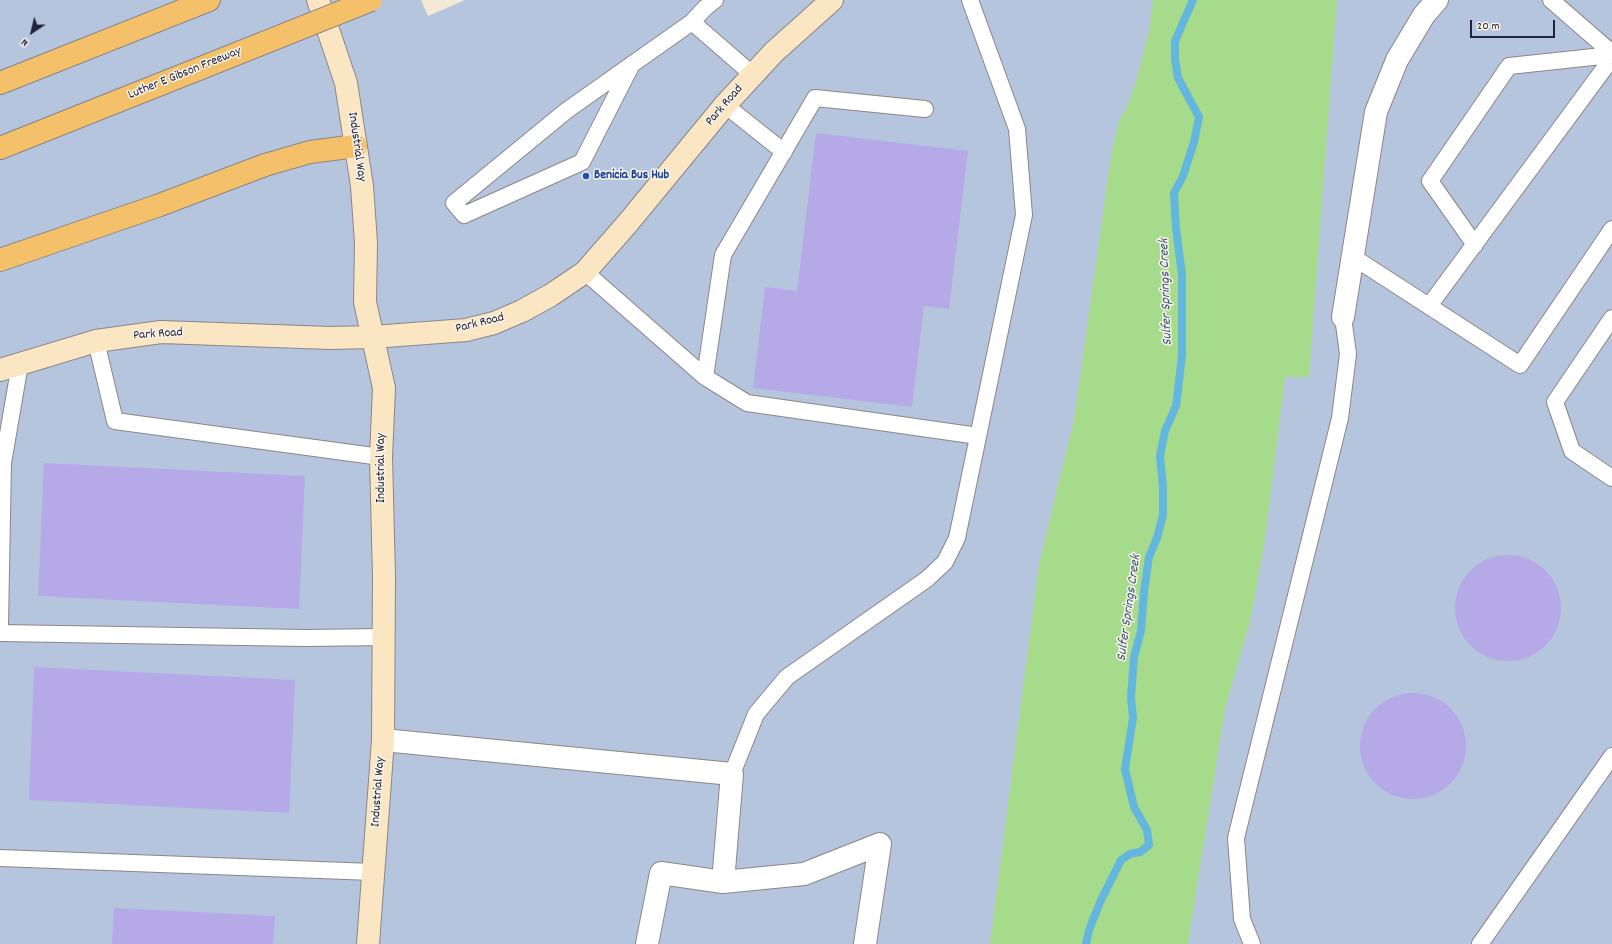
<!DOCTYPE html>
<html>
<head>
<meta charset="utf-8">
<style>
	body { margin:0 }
	#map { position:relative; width:1612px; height:944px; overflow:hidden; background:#f4e9d4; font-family:Dekko,sans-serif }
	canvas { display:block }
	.north { position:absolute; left:12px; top:12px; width:40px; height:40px; -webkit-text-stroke:3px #f7f3e8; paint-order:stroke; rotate:215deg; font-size:11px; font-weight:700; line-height:16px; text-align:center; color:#22223b }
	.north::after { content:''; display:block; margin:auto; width:14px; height:18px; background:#22223b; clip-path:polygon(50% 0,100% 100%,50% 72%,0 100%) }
	.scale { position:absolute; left:1470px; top:20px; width:85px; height:18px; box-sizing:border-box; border:2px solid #22223b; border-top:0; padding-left:5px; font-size:12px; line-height:14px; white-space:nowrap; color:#22223b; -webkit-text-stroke:3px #f7f3e8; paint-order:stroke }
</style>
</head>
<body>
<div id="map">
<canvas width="1612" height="944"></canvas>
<div class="north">N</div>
<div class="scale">20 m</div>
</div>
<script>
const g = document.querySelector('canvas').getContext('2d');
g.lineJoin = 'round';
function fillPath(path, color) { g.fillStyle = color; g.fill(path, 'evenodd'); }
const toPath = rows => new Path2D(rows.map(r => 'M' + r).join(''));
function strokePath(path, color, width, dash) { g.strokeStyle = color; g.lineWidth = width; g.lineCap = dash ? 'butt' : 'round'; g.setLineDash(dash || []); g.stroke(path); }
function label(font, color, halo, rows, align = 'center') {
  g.font = font + ' Dekko,sans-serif'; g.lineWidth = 3; g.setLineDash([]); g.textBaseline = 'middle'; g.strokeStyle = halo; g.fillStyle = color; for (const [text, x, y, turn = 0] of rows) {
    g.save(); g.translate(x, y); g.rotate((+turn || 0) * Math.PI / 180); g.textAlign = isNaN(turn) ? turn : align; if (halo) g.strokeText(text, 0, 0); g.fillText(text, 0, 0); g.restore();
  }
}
const industrial = toPath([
	[0,0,421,0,428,16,465,0,1246,0,1114,944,0,944],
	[1329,0,1612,0,1612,944,1169,944]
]);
const green = toPath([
	[1153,0,1337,0,1309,377,1285,377,1265,540,1251,618,1225,709,1188,944,990,944,1039,564,1074,420,1111,156,1119,121,1129,103,1139,71,1150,26]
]);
const stream = toPath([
	[1086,944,1089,930,1101,900,1121,860,1130,854,1140,852,1149,845,1147,830,1134,807,1125,769,1133,718,1131,697,1134,657,1141,631,1144,592,1149,557,1157,538,1163,515,1163,487,1160,456,1165,431,1176,406,1182,356,1182,275,1176,228,1174,193,1183,176,1194,142,1199,117,1178,78,1175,59,1175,41,1193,0]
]);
const building = toPath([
	[816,133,968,151,949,309,924,306,912,407,753,388,765,287,797,291],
	[44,463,305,476,299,609,38,596],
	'1455 608a53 53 0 1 1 106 0a53 53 0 1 1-106 0Z',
	[34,667,295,680,289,813,29,800],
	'1360 746a53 53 0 1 1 106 0a53 53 0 1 1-106 0Z',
	[114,908,275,916,273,944,112,944]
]);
const lane = toPath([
	[1551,0,1612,53],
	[692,22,705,8,715,0],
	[632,64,582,162,464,215,454,203,566,111,692,22,753,75],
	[725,105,784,152],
	[1475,245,1430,181,1509,66,1612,55],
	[1353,257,1520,365,1612,229],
	[585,272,705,377,723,255,815,98,925,109],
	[1429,306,1612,58],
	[1612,318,1555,402,1572,451,1612,478],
	[96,341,115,421,381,457],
	[705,377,747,403,978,436],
	[0,624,3,463,20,364],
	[0,633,305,638,384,637],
	[732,774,756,714,787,677,927,579,945,562,957,538,1024,215,1017,129,970,0],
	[0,858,373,872],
	[1252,944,1242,919,1236,838,1340,418,1348,354,1343,317],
	[1480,944,1612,756]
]);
const street = toPath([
	[1343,317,1376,112,1397,60,1424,15,1437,0],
	[383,740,732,774,723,882],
	[647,944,661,873,723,882,804,874,880,844,865,944]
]);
const secondary = toPath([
	[318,0,346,83,362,186,366,243,365,302,384,388,381,457,384,577,383,740,368,944],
	[0,370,96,341,161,332,330,338,373,337,466,330,494,323,522,311,551,295,585,272,627,224,725,105,774,52,832,0]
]);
const highway = toPath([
	[0,83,209,0],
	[0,148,206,66],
	[0,260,157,206,265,165,310,152,356,146]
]);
const highwayBridge = toPath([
	[206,66,371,0]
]);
const markers = [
	[586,176,4,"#1a4fb4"]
];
const streetNames = [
	["Luther E Gibson Freeway",185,74,-22],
	["Park Road",725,106,-49],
	["Industrial Way",356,147,82],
	["Park Road",480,324,-14],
	["Park Road",158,335,-4],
	["Industrial Way",382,468,-90],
	["Industrial Way",379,792,-86]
];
const transitNames = [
	["Benicia Bus Hub",594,176]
];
const waterNames = [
	["Sulfer Springs Creek",1167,292,-92],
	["Sulfer Springs Creek",1130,608,-82]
];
fillPath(industrial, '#b6c5de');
fillPath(green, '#a6db8c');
strokePath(stream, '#63b6de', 8);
fillPath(building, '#b5a9e8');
strokePath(lane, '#8b8688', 18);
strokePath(street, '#8b8688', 24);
strokePath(secondary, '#8b8688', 24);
strokePath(highway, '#8b8688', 24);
strokePath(lane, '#fff', 16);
strokePath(street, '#fff', 22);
strokePath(secondary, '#fbe6c3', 22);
strokePath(highway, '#f4c16a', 22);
strokePath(highwayBridge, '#8b8688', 24, []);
strokePath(highwayBridge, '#f4c16a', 22);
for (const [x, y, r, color] of markers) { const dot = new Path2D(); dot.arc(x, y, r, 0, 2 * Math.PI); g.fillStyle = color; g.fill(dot); strokePath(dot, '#f7f3e8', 1.5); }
label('13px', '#22223b', '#f7f3e8', streetNames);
label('bold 13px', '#164399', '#f7f3e8', transitNames, 'left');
label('italic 14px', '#395674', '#f7f3e8', waterNames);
</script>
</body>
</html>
